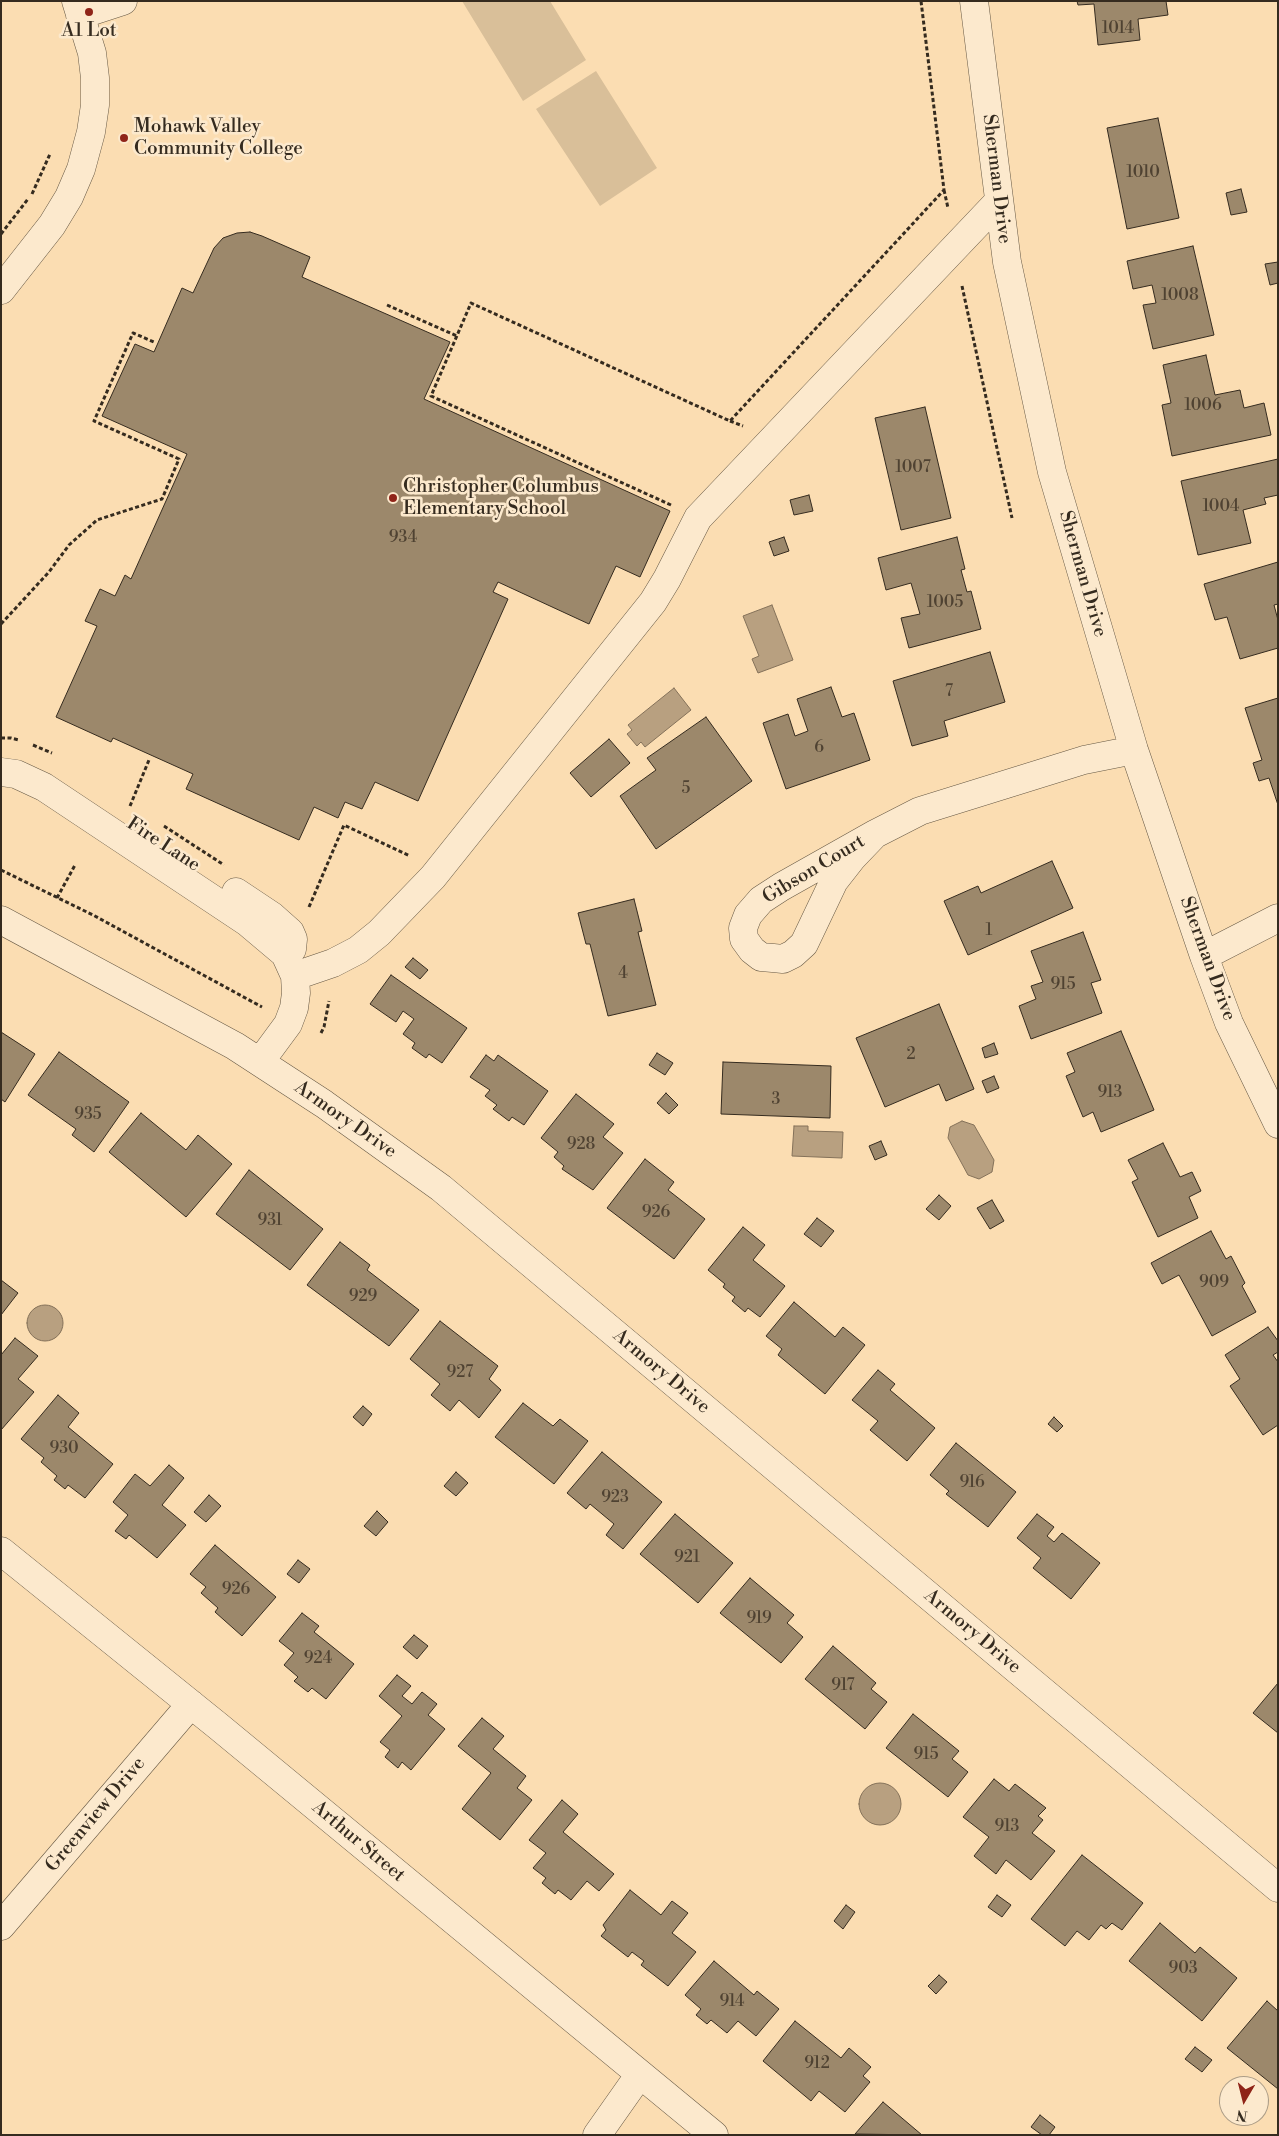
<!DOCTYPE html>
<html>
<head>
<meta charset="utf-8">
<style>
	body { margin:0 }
	#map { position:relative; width:1279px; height:2136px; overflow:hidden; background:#fbddb2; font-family:"Libre Bodoni",serif }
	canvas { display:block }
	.frame { position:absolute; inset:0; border:2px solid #352b1f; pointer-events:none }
	.north { position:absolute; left:1219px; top:2076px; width:50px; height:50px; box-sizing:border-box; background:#fce9cd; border:1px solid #ac9d87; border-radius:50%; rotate:188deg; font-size:14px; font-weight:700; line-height:20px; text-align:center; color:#352b1f }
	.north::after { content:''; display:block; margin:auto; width:18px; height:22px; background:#8f2418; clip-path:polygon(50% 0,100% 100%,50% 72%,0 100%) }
</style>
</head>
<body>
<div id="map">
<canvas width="1279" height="2136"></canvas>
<div class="frame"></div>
<div class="north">N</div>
</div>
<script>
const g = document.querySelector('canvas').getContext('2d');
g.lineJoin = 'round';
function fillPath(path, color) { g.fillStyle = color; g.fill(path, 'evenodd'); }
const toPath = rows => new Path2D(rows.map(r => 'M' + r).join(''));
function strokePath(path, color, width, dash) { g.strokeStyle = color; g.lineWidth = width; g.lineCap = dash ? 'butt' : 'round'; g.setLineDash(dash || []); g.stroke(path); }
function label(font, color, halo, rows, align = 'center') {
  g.font = font + ' "Libre Bodoni",serif'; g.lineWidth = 5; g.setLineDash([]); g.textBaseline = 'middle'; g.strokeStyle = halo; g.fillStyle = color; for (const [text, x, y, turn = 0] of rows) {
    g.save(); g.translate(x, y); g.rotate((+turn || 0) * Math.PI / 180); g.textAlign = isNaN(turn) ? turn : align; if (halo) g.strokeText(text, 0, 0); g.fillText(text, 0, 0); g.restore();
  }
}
const green = toPath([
	[462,1,550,1,586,60,523,101],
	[596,71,657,168,600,206,536,109]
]);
const water = toPath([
	[772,605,793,660,758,673,752,659,759,656,743,616,772,605],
	[674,688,691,710,645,747,641,742,637,746,627,734,632,730,628,725,674,688],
	[962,1121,974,1125,994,1160,992,1172,979,1179,968,1175,948,1138,950,1127,962,1121],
	[794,1126,808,1126,808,1131,843,1132,842,1158,792,1156,794,1126],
	'27 1323a18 18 0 1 1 36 0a18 18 0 1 1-36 0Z',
	'859 1804a21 21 0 1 1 42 0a21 21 0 1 1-42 0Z'
]);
const building = toPath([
	[1077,1,1166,1,1168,15,1138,19,1140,40,1098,45,1094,4,1078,5,1077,1],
	[1158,118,1179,218,1127,229,1107,128,1158,118],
	[1241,189,1247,212,1231,215,1226,193,1241,189],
	[250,232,262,236,310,257,302,277,450,342,424,399,670,511,640,577,616,566,589,624,498,582,493,592,508,599,418,801,375,782,362,809,345,802,338,818,314,807,299,840,186,789,193,774,113,738,111,742,56,717,97,626,85,621,100,589,115,596,125,575,131,579,187,454,102,416,135,344,154,352,182,288,193,293,214,248,223,238,237,233,250,232],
	[1193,246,1214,335,1153,349,1143,305,1156,303,1152,285,1133,289,1127,261,1193,246],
	[1278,262,1278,283,1270,285,1265,264,1278,262],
	[1206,355,1215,395,1240,390,1244,408,1264,403,1271,435,1172,456,1162,405,1171,403,1163,365,1206,355],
	[925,407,951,518,901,530,875,418,925,407],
	[1278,459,1278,495,1264,498,1266,504,1243,510,1251,543,1198,555,1181,481,1278,459],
	[809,495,813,511,794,515,790,500,809,495],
	[784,537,789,551,774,556,769,542,784,537],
	[957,537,965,569,961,570,967,592,971,591,981,629,909,648,901,618,920,614,911,583,886,590,878,558,957,537],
	[1278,562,1278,604,1274,605,1278,620,1278,648,1240,659,1227,617,1215,620,1204,584,1278,562],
	[990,652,1005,702,944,721,948,736,912,746,893,681,990,652],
	[831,687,842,717,854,713,870,760,786,789,763,723,788,714,795,736,808,731,797,699,831,687],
	[1278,698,1278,805,1269,778,1259,781,1253,763,1262,760,1245,708,1278,698],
	[706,717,752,781,656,849,620,796,656,770,647,758,706,717],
	[609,739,630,763,591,797,570,773,609,739],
	[1052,861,1073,908,968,955,944,901,978,886,981,893,1052,861],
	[634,899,642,931,638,932,656,1005,608,1016,590,944,586,944,578,913,634,899],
	[1083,932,1101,980,1091,983,1102,1013,1031,1039,1019,1006,1036,999,1031,986,1043,982,1031,951,1083,932],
	[413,958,428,970,420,979,405,967,413,958],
	[391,975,467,1028,442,1063,429,1054,426,1058,412,1048,415,1043,403,1034,414,1019,403,1011,396,1022,370,1004,391,975],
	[939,1004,974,1089,946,1101,939,1084,885,1107,856,1038,939,1004],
	[1121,1031,1154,1110,1101,1132,1093,1112,1083,1117,1066,1076,1075,1072,1067,1053,1121,1031],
	[1,1032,35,1054,5,1102,1,1099,1,1032],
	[994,1043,998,1054,985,1058,982,1048,994,1043],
	[59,1052,129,1102,94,1152,72,1135,76,1129,28,1095,59,1052],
	[657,1053,673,1063,665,1075,649,1065,657,1053],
	[486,1055,494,1061,498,1055,548,1091,524,1125,512,1117,509,1121,493,1109,497,1105,485,1096,490,1090,470,1077,486,1055],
	[723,1062,831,1066,830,1118,721,1114,723,1062],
	[994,1076,999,1088,987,1093,982,1081,994,1076],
	[666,1093,678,1105,669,1114,657,1103,666,1093],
	[576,1094,614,1124,603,1137,623,1153,593,1190,562,1169,564,1166,554,1157,558,1152,541,1138,576,1094],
	[141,1113,186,1150,198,1135,232,1164,186,1217,109,1152,141,1113],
	[881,1141,887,1155,875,1160,869,1146,881,1141],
	[1163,1143,1180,1177,1192,1172,1201,1191,1189,1197,1198,1218,1158,1237,1132,1182,1138,1179,1128,1160,1163,1143],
	[645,1159,674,1182,668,1190,705,1219,674,1259,607,1208,645,1159],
	[249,1170,323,1229,290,1270,216,1214,249,1170],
	[939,1195,951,1206,939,1220,926,1209,939,1195],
	[992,1200,1004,1221,990,1229,977,1208,992,1200],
	[817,1218,834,1231,821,1247,804,1234,817,1218],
	[743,1227,765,1245,753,1260,785,1286,760,1317,748,1308,745,1312,732,1301,735,1297,723,1287,725,1284,708,1270,743,1227],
	[1211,1231,1226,1259,1231,1256,1245,1283,1242,1286,1256,1312,1212,1336,1179,1275,1162,1284,1151,1263,1211,1231],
	[340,1242,370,1265,367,1270,419,1310,389,1346,307,1285,340,1242],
	[1,1280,18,1293,1,1315,1,1280],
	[794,1302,835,1337,843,1327,865,1345,825,1394,778,1355,782,1349,766,1336,794,1302],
	[440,1321,498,1366,489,1379,501,1390,479,1418,459,1400,450,1411,431,1395,440,1384,410,1359,440,1321],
	[1268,1327,1278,1341,1278,1352,1273,1355,1278,1362,1278,1425,1263,1435,1230,1386,1240,1379,1225,1355,1268,1327],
	[15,1338,38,1356,18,1379,34,1392,1,1430,1,1355,15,1338],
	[878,1370,895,1384,890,1390,935,1428,907,1461,870,1430,878,1421,852,1400,878,1370],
	[58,1395,79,1413,68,1427,113,1464,85,1498,68,1485,65,1489,54,1480,57,1476,41,1462,44,1458,21,1439,58,1395],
	[523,1403,553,1426,560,1419,588,1441,554,1484,495,1437,523,1403],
	[363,1406,372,1414,363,1426,353,1417,363,1406],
	[1054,1417,1063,1426,1057,1432,1048,1424,1054,1417],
	[956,1443,1016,1492,988,1527,946,1494,949,1491,930,1475,956,1443],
	[602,1452,662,1502,623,1549,606,1535,614,1524,590,1504,586,1509,567,1493,602,1452],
	[169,1465,184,1478,162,1505,186,1525,157,1558,129,1535,126,1539,115,1531,128,1515,113,1502,135,1474,150,1486,169,1465],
	[456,1472,468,1483,456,1496,444,1486,456,1472],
	[209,1495,221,1506,206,1522,194,1512,209,1495],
	[377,1511,388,1522,376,1536,364,1526,377,1511],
	[675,1514,733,1563,698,1603,640,1554,675,1514],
	[1037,1514,1054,1527,1047,1536,1054,1542,1062,1533,1100,1563,1071,1599,1033,1568,1041,1558,1017,1538,1037,1514],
	[215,1545,276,1597,242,1636,215,1612,218,1608,201,1593,206,1587,190,1574,215,1545],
	[298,1560,310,1569,299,1583,287,1574,298,1560],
	[750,1578,794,1615,787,1623,803,1637,781,1663,720,1613,750,1578],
	[302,1613,319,1626,314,1632,354,1664,326,1699,312,1688,308,1692,294,1681,298,1677,284,1665,294,1653,279,1641,302,1613],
	[414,1635,428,1646,417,1659,403,1647,414,1635],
	[833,1646,876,1683,871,1689,887,1702,865,1729,805,1679,833,1646],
	[397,1675,411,1686,402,1696,412,1704,422,1692,437,1704,428,1715,445,1729,411,1770,402,1762,398,1768,385,1757,390,1750,380,1742,402,1716,379,1696,397,1675],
	[1278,1683,1278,1733,1253,1713,1278,1683],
	[913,1714,959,1751,952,1759,968,1772,948,1797,886,1748,913,1714],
	[482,1718,504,1736,493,1749,526,1776,517,1788,532,1800,500,1840,462,1809,491,1773,458,1746,482,1718],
	[994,1779,1009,1791,1015,1784,1046,1808,1038,1816,1043,1820,1032,1833,1055,1851,1031,1880,1006,1860,996,1874,974,1856,989,1837,963,1817,994,1779],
	[562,1800,578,1814,563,1832,614,1874,599,1891,587,1881,571,1900,558,1890,555,1894,542,1883,546,1878,533,1868,546,1853,529,1840,562,1800],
	[1082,1855,1143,1903,1122,1930,1112,1923,1106,1929,1101,1925,1089,1940,1077,1931,1065,1946,1031,1919,1082,1855],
	[630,1890,661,1915,672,1901,688,1913,672,1933,696,1952,668,1986,641,1965,644,1961,632,1952,628,1957,601,1936,606,1930,603,1925,630,1890],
	[997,1895,1011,1905,1002,1917,988,1907,997,1895],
	[846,1905,855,1912,843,1929,834,1921,846,1905],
	[1160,1923,1195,1953,1200,1947,1237,1978,1202,2021,1129,1961,1160,1923],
	[714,1961,754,1995,757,1991,779,2009,756,2036,738,2021,727,2033,711,2020,707,2024,696,2015,701,2009,685,1995,714,1961],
	[939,1975,947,1982,936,1994,928,1986,939,1975],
	[1267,2001,1278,2011,1278,2089,1227,2048,1267,2001],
	[795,2021,841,2058,849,2048,871,2067,863,2076,870,2082,845,2112,819,2091,811,2101,763,2061,795,2021],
	[1195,2047,1212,2060,1202,2072,1185,2059,1195,2047],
	[883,2102,922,2135,855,2134,883,2102],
	[1040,2115,1055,2127,1049,2135,1042,2135,1031,2127,1040,2115]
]);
const path = toPath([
	[944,190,948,208],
	[32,194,50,154],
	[1,234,28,199],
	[962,286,1012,518],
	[387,305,457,336],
	[730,421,743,426],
	[671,505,431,396,471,303,730,421,944,190,921,1],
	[1,624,49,572,69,545,97,520,162,499,179,459,94,421,133,333,154,342],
	[1,738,11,738,19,740],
	[33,745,52,753],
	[130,806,149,760],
	[164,826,224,865],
	[1,870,93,915,262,1007],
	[57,898,75,865],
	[309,907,344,825,410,856],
	[321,1033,324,1027,329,1001]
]);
const minor = toPath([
	[974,1,1007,262,1052,472,1134,750,1204,956,1229,1023,1278,1124],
	[80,15,123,1],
	[1,290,52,225,69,197,81,169,91,132,95,105,95,78,92,53,76,1],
	[1,772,16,774,44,787,247,922,285,954,295,976,296,993,294,1008,288,1024,260,1062],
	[875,834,852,858,834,881,804,944,793,954,783,959,773,958,761,957,752,950,744,939,743,928,748,915,761,900,781,887,875,834,920,811,1084,760,1134,750],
	[236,892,272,916,290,932,293,939,292,949],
	[1,920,235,1046,324,1104,441,1188,1278,1888],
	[1204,956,1278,918],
	[295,976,333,963,358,950,379,933,433,877,653,602,667,579,698,518,999,201],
	[1,1551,218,1726,714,2135],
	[1,1926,191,1704],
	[597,2135,640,2074]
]);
const markers = [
	[89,12,5,"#8f2418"],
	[124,138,5,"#8f2418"],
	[393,498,5,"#8f2418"]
];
const numberNames = [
	["1014",1118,29],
	["1010",1143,173],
	["1008",1180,296],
	["1006",1203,406],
	["1007",913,468],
	["1004",1221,507],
	["934",403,538],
	["1005",945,603],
	["7",949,692],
	["6",819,748],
	["5",686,789],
	["1",989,931],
	["4",623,974],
	["915",1063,985],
	["2",911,1055],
	["913",1110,1093],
	["3",776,1100],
	["935",88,1115],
	["928",581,1145],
	["926",656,1213],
	["931",270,1221],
	["909",1214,1283],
	["929",363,1297],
	["927",460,1373],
	["930",64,1449],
	["916",972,1483],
	["923",615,1498],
	["921",687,1558],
	["926",236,1590],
	["919",759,1619],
	["924",318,1659],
	["917",843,1686],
	["915",926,1755],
	["913",1007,1827],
	["903",1183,1969],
	["914",732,2002],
	["912",817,2064]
];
const poiNames = [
	["A1 Lot",89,31,"center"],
	["Mohawk Valley",134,127],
	["Community College",134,149],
	["Christopher Columbus",403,487],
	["Elementary School",403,509]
];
const streetNames = [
	["Sherman Drive",996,179,83],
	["Sherman Drive",1082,574,74],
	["Fire Lane",163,845,33],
	["Gibson Court",814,870,-31],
	["Sherman Drive",1207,959,70],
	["Armory Drive",345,1120,35],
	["Armory Drive",661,1372,40],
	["Armory Drive",972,1632,40],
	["Greenview Drive",96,1815,-50],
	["Arthur Street",358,1842,40]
];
fillPath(green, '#d9bf99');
fillPath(water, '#b8a080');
strokePath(water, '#847159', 1);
fillPath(building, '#9c886b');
strokePath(building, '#352b1f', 1);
strokePath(minor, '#665844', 29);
strokePath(path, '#352b1f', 3, [4, 2.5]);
strokePath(minor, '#fce9cd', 28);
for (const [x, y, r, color] of markers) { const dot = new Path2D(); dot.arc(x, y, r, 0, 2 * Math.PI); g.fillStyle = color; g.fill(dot); strokePath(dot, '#fce9cd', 2); }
label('16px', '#4f4232', null, numberNames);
label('19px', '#352b1f', '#fce9cd', poiNames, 'left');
label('19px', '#352b1f', '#fce9cd', streetNames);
</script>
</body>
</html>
